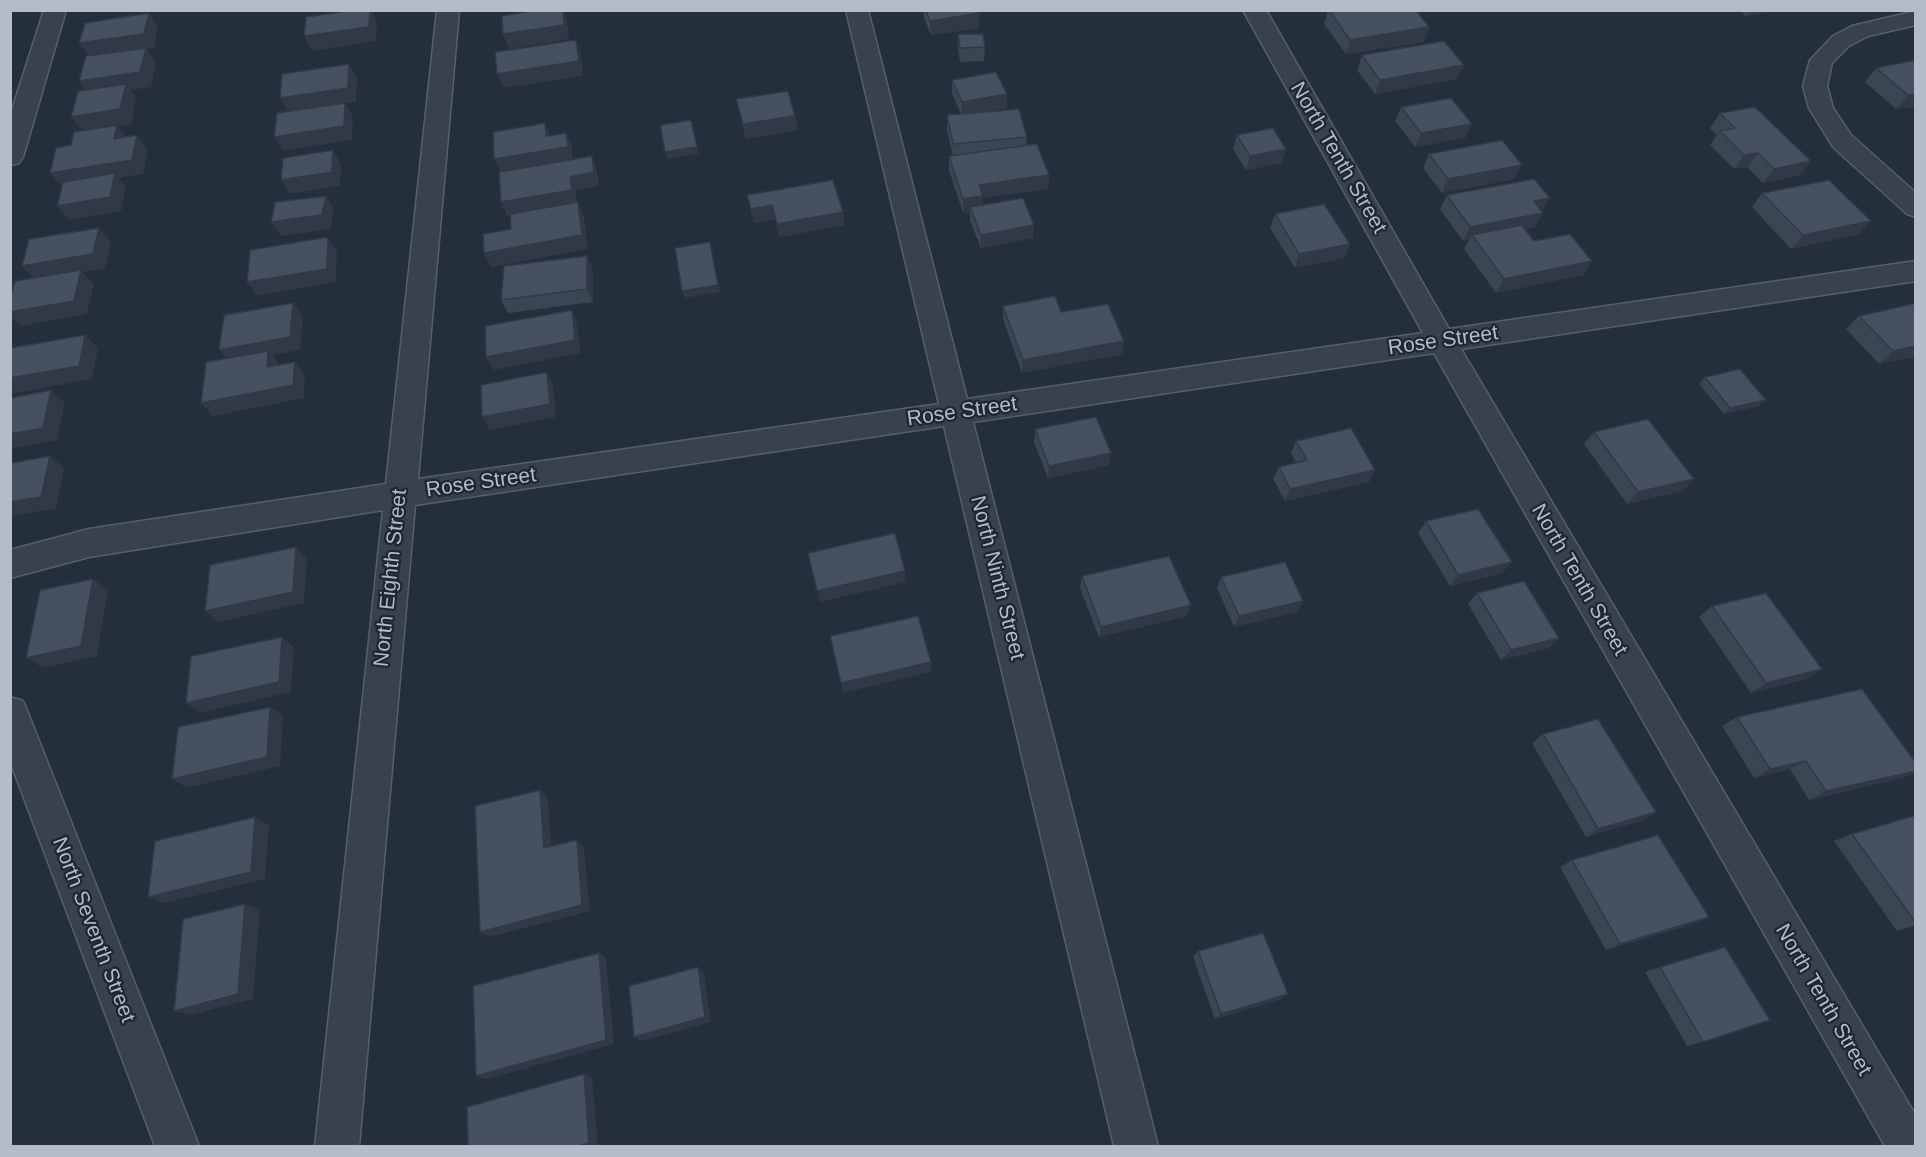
<!DOCTYPE html>
<html>
<head>
<meta charset="utf-8">
<style>
	body { margin:0 }
	#map { position:relative; width:1926px; height:1157px; overflow:hidden; background:#242f3e; font-family:Arial,sans-serif }
	canvas { display:block }
	.frame { position:absolute; inset:0; border:12px solid #b4bcc9; pointer-events:none }
</style>
</head>
<body>
<div id="map">
<canvas width="1926" height="1157"></canvas>
<div class="frame"></div>
</div>
<script>
const g = document.querySelector('canvas').getContext('2d');
g.lineJoin = 'round';
const toPath = rows => new Path2D(rows.map(r => 'M' + r).join(''));
function strokePath(path, color, width, dash) { g.strokeStyle = color; g.lineWidth = width; g.lineCap = dash ? 'butt' : 'round'; g.setLineDash(dash || []); g.stroke(path); }
function fillPath(path, color) { g.fillStyle = color; g.fill(path, 'evenodd'); }
function label(font, color, halo, rows, align = 'center') {
  g.font = font + ' Arial,sans-serif'; g.lineWidth = 4.5; g.setLineDash([]); g.textBaseline = 'middle'; g.strokeStyle = halo; g.fillStyle = color; for (const [text, x, y, turn = 0] of rows) {
    g.save(); g.translate(x, y); g.rotate((+turn || 0) * Math.PI / 180); g.textAlign = isNaN(turn) ? turn : align; if (halo) g.strokeText(text, 0, 0); g.fillText(text, 0, 0); g.restore();
  }
}
const street = toPath([
	[44,10,66,10,23,157,19,163,10,165,10,116,44,10],
	[437,10,459,10,418,479,939,404,846,10,868,10,967,399,1423,333,1243,10,1266,10,1449,329,1916,261,1916,281,1461,349,1916,1116,1916,1146,1885,1146,1434,353,973,422,1158,1146,1114,1146,944,426,415,505,359,1146,315,1146,383,510,89,557,10,578,10,550,89,529,386,484,437,10],
	[1916,11,1916,25,1868,36,1849,46,1832,63,1827,86,1833,108,1851,135,1916,193,1916,217,1907,214,1833,147,1809,108,1803,86,1810,60,1833,36,1852,26,1916,11],
	[10,697,23,701,28,713,199,1146,155,1146,10,761,10,697]
]);
const wall = toPath([
	[923,10,978,10,979,28,931,35,924,18],
	[1328,10,1416,10,1429,27,1424,42,1346,54,1324,24],
	[1740,10,1777,10,1746,16],
	[958,34,985,47,984,61,960,62,958,49],
	[1362,55,1457,79,1375,94,1357,70],
	[1916,60,1916,106,1896,109,1865,82,1876,68],
	[952,80,1007,94,1007,108,985,112,1027,137,1026,145,1049,175,1048,189,982,198,982,205,1033,238,981,248,970,221,970,212,963,213,949,170,949,156,953,156,947,130,947,115,961,114,952,94],
	[736,99,795,116,798,130,746,139],
	[1401,107,1472,124,1465,138,1415,147,1395,121],
	[1720,113,1811,161,1800,175,1763,183,1747,167,1734,169,1710,145,1717,135,1710,128],
	[1237,135,1286,149,1282,163,1246,170,1233,149],
	[1429,154,1514,179,1442,193,1423,168],
	[1762,193,1859,234,1791,249,1752,207],
	[747,195,845,225,779,237,775,219,754,223],
	[1447,195,1542,211,1535,227,1525,229,1534,241,1592,261,1583,275,1496,293,1464,249,1469,240,1463,241,1440,209],
	[1275,214,1350,244,1344,258,1295,268,1270,228],
	[593,270,593,302,508,313,501,300],
	[1916,303,1916,359,1913,357,1879,364,1846,329,1859,316],
	[1003,306,1061,312,1124,341,1122,354,1022,373,1003,319],
	[1705,377,1759,406,1724,414,1699,384],
	[1035,429,1109,465,1048,478,1034,442],
	[1594,432,1694,479,1682,491,1627,504,1584,444],
	[1296,441,1375,470,1369,482,1285,501,1273,479,1279,467,1296,463,1291,453],
	[1426,521,1502,573,1450,586,1418,533],
	[1082,576,1187,616,1099,637,1080,588],
	[1221,577,1297,612,1234,627,1217,588],
	[1477,593,1559,638,1549,648,1501,660,1468,604],
	[1712,606,1806,679,1751,693,1699,617],
	[1737,717,1916,763,1916,772,1902,778,1809,800,1790,769,1754,778,1722,726],
	[1543,734,1656,812,1643,820,1586,837,1532,743],
	[1916,819,1916,925,1897,931,1834,841,1852,834],
	[1572,860,1693,924,1606,950,1560,867],
	[1198,951,1288,994,1281,999,1215,1019,1193,957],
	[1660,967,1703,1042,1687,1046,1645,972]
]);
const shadedWall = toPath([
	[370,10,371,10,377,22,376,41,312,51,304,36],
	[563,10,567,21,569,39,509,49,503,34],
	[1749,10,1777,10,1746,16],
	[149,13,158,28,154,48,147,49,156,62,151,87,130,90,136,98,131,124,117,126,128,139,125,153,83,131,71,117,90,96,79,81,90,57,79,43],
	[980,13,979,28,931,35,930,21],
	[1429,27,1424,42,1346,54,1350,40],
	[576,40,581,54,583,76,503,88,497,74],
	[349,64,357,78,356,102,345,103,353,117,352,140,283,151,274,137,288,112,280,98],
	[1464,65,1457,79,1375,94,1380,80],
	[1007,94,1007,108,962,116,962,102],
	[1916,94,1916,106,1896,109,1908,95],
	[795,116,798,130,746,139,743,124],
	[691,120,699,154,667,159,665,152],
	[545,123,550,137,566,133,572,147,573,161,501,173,494,159,546,136],
	[1472,124,1465,138,1415,147,1421,133],
	[137,135,148,149,143,174,118,178,126,187,121,211,69,220,57,206,62,187,50,173],
	[1286,149,1282,163,1246,170,1250,156],
	[333,150,341,164,340,186,290,194,281,180],
	[1758,153,1747,167,1734,169,1744,155],
	[592,156,597,170,599,186,576,191,577,204,507,216,501,202,570,177],
	[1811,161,1800,175,1763,183,1774,169],
	[1522,165,1514,179,1442,193,1448,179],
	[1049,175,1048,189,982,198,982,210,970,207,970,212,963,213,963,199,979,185],
	[326,196,334,209,331,229,281,236,271,222],
	[1550,198,1542,212,1534,201],
	[578,202,584,216,588,249,491,267,484,253],
	[772,205,775,219,754,223,751,209],
	[843,212,845,225,779,237,777,224],
	[1543,213,1535,227,1474,239,1472,235,1469,240,1463,241,1470,227],
	[1871,221,1859,234,1791,249,1803,235],
	[1034,225,1033,238,981,248,981,235],
	[99,228,111,242,105,268,82,272,94,284,87,314,21,326,10,316,10,312,35,280,22,266],
	[328,237,337,251,336,282,257,296,247,282],
	[710,242,720,292,685,298,682,291],
	[1350,244,1344,258,1295,268,1299,254],
	[587,256,593,270,593,302,587,289],
	[1592,261,1583,275,1496,293,1504,279],
	[293,303,303,316,300,350,272,355,279,364,277,380,267,367,231,363,219,350],
	[572,310,577,323,581,353,494,370,486,357],
	[85,335,98,348,92,379,10,394,10,378],
	[1124,341,1122,354,1022,373,1023,360],
	[1916,346,1916,354,1913,357,1879,364,1893,351],
	[295,362,305,375,304,398,213,416,201,403],
	[547,372,553,385,556,417,490,430,482,417],
	[51,390,65,403,57,440,10,449,10,434],
	[1766,400,1759,406,1724,414,1730,408],
	[1111,453,1109,465,1048,478,1049,466],
	[50,456,64,468,56,508,10,517,10,502],
	[1375,470,1369,482,1285,501,1290,489],
	[1694,479,1682,491,1627,504,1638,492],
	[296,547,307,558,304,603,218,622,205,611],
	[1512,562,1502,573,1450,586,1458,575],
	[905,571,906,582,820,602,817,591],
	[93,579,108,590,97,656,43,668,26,658],
	[1303,601,1297,612,1234,627,1239,616],
	[1191,605,1187,616,1099,637,1101,627],
	[282,637,294,647,291,692,200,713,186,703],
	[1559,638,1549,648,1501,660,1511,650],
	[931,662,931,672,843,693,841,683],
	[1822,669,1806,679,1751,693,1766,683],
	[270,707,283,716,280,766,187,788,172,779],
	[1806,761,1790,769,1754,778,1770,769],
	[1916,771,1916,772,1902,778,1809,800,1826,791],
	[540,790,548,798,552,856,544,848],
	[1656,812,1643,820,1586,837,1598,829],
	[255,817,269,825,265,879,165,903,148,897],
	[577,840,584,848,590,911,490,937,480,932],
	[245,904,260,910,253,999,191,1015,174,1011],
	[1709,917,1693,924,1606,950,1620,944],
	[599,953,606,958,614,1044,487,1079,476,1076],
	[698,967,704,973,711,1022,642,1041,634,1037],
	[1288,994,1281,999,1215,1019,1221,1014],
	[584,1074,592,1077,598,1145,593,1146,578,1146]
]);
const building = toPath([
	[353,10,370,10,369,27,304,36,306,17,353,10],
	[537,10,563,10,564,25,503,34,502,16,537,10],
	[926,10,978,10,980,13,930,21,926,10],
	[1329,10,1416,10,1429,27,1350,40,1329,10],
	[149,13,144,34,79,43,85,23,149,13],
	[958,34,983,34,985,47,960,48,958,34],
	[576,40,579,61,497,74,495,52,576,40],
	[1444,41,1464,65,1380,80,1362,55,1444,41],
	[146,48,140,72,79,81,86,56,146,48],
	[1916,60,1916,94,1908,95,1876,68,1916,60],
	[349,64,348,88,280,98,282,74,349,64],
	[996,72,1007,94,962,102,952,80,996,72],
	[126,84,120,109,71,117,78,91,126,84],
	[788,91,795,116,743,124,736,99,788,91],
	[1451,98,1472,124,1421,133,1401,107,1451,98],
	[345,103,344,126,274,137,277,113,345,103],
	[1755,107,1811,161,1774,169,1758,153,1744,155,1720,131,1735,128,1720,113,1755,107],
	[1019,109,1027,137,953,144,947,115,1019,109],
	[691,120,697,147,665,152,660,125,691,120],
	[545,123,546,136,566,133,568,147,494,159,493,132,545,123],
	[117,125,114,139,137,135,132,160,50,173,56,148,71,145,74,132,117,125],
	[1273,128,1286,149,1250,156,1237,135,1273,128],
	[1502,140,1522,165,1448,179,1429,154,1502,140],
	[1037,144,1049,175,979,185,983,196,963,199,949,156,1037,144],
	[333,150,332,172,281,180,283,158,333,150],
	[592,156,594,172,570,177,572,190,501,202,499,172,592,156],
	[115,173,110,197,57,206,63,182,115,173],
	[1534,179,1550,198,1534,201,1543,213,1470,227,1447,195,1534,179],
	[833,180,843,212,777,224,772,205,751,209,747,195,833,180],
	[1829,180,1871,221,1803,235,1762,193,1829,180],
	[326,196,322,215,271,222,275,202,326,196],
	[1023,198,1034,225,981,235,970,207,1023,198],
	[578,202,582,235,484,253,483,234,511,229,510,214,578,202],
	[1324,204,1350,244,1299,254,1275,214,1324,204],
	[1522,225,1534,241,1570,234,1592,261,1504,279,1472,235,1522,225],
	[99,228,93,254,22,266,29,239,99,228],
	[328,237,327,269,247,282,250,250,328,237],
	[710,242,718,285,682,291,675,248,710,242],
	[587,256,587,289,501,300,504,266,587,256],
	[81,270,74,301,10,312,10,299,15,281,81,270],
	[1055,296,1061,312,1108,304,1124,341,1023,360,1003,306,1055,296],
	[293,303,290,337,219,350,224,315,293,303],
	[1916,303,1916,346,1893,351,1859,316,1916,303],
	[572,310,575,340,486,357,485,326,572,310],
	[85,335,79,366,10,378,10,348,85,335],
	[268,351,267,367,295,362,293,385,201,403,206,362,268,351],
	[1740,369,1766,400,1730,408,1705,377,1740,369],
	[547,372,550,404,482,417,481,385,547,372],
	[51,390,43,428,10,434,10,398,51,390],
	[1096,417,1111,453,1049,466,1035,429,1096,417],
	[1648,419,1694,479,1638,492,1594,432,1648,419],
	[1351,428,1375,470,1290,489,1279,467,1307,460,1296,441,1351,428],
	[50,456,41,497,10,502,10,463,50,456],
	[1478,509,1512,562,1458,575,1426,521,1478,509],
	[895,533,905,571,817,591,808,553,895,533],
	[296,547,293,592,205,611,210,565,296,547],
	[1169,556,1191,605,1101,627,1082,576,1169,556],
	[1285,562,1303,601,1239,616,1221,577,1285,562],
	[93,579,81,646,26,658,40,590,93,579],
	[1524,581,1559,638,1511,650,1477,593,1524,581],
	[1766,593,1822,669,1766,683,1712,606,1766,593],
	[918,616,931,662,841,683,830,636,918,616],
	[282,637,279,682,186,703,191,656,282,637],
	[1862,689,1916,763,1916,771,1826,791,1806,761,1770,769,1737,717,1862,689],
	[270,707,267,757,172,779,178,727,270,707],
	[1598,719,1656,812,1598,829,1543,734,1598,719],
	[540,790,544,848,577,840,582,905,480,932,475,806,540,790],
	[1913,816,1916,819,1916,923,1852,834,1913,816],
	[255,817,251,872,148,897,155,841,255,817],
	[1658,835,1709,917,1620,944,1572,860,1658,835],
	[245,904,238,994,174,1011,183,919,245,904],
	[1263,933,1288,994,1221,1014,1198,951,1263,933],
	[1725,947,1770,1020,1703,1042,1660,967,1725,947],
	[599,953,606,1040,476,1076,473,986,599,953],
	[698,967,705,1017,634,1037,629,986,698,967],
	[584,1074,589,1143,578,1146,468,1146,467,1107,584,1074]
]);
const streetNames = [
	["North Tenth Street",1338,158,60],
	["Rose Street",1443,341,-8],
	["Rose Street",962,412,-8],
	["Rose Street",481,483,-8],
	["North Eighth Street",391,578,-84],
	["North Ninth Street",997,578,76],
	["North Tenth Street",1579,580,60],
	["North Seventh Street",93,930,69],
	["North Tenth Street",1823,1000,60]
];
strokePath(street, '#565f6c', 3);
fillPath(street, '#38414e');
fillPath(wall, '#3b4654');
fillPath(shadedWall, '#303945');
fillPath(building, '#455162');
strokePath(building, '#303945', 1.5);
label('21px', '#b4bcc9', '#1d2633', streetNames);
</script>
</body>
</html>
